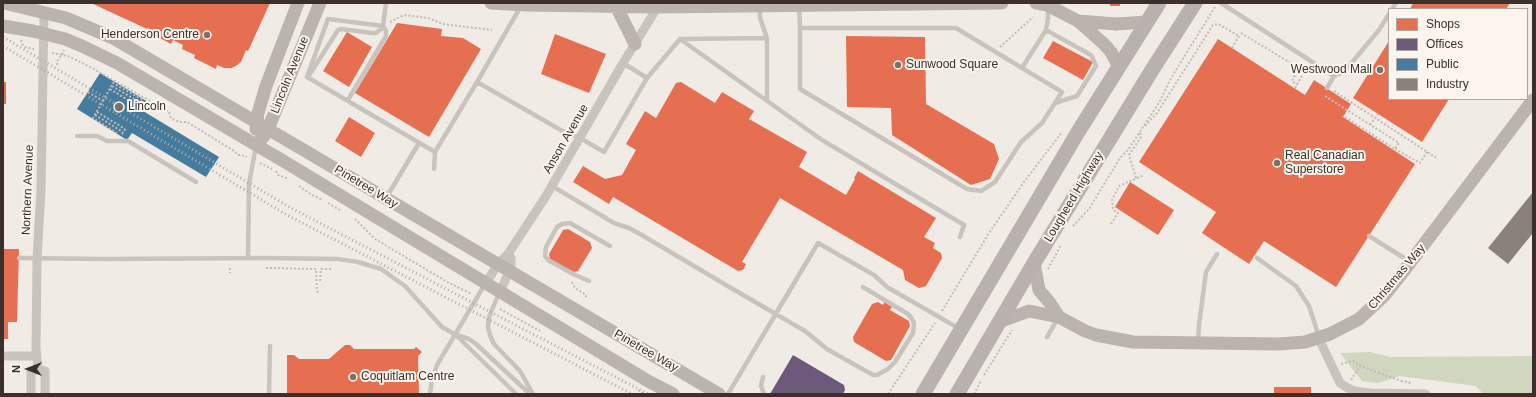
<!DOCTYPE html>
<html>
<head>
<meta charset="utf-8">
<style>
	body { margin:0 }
	#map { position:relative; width:1536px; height:397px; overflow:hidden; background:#f0ebe5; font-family:Helvetica,sans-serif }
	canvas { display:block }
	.frame { position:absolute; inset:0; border:4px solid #3b302b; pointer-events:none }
	.legend { position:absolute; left:1388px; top:8px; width:140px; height:92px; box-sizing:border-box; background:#fbf5ee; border:1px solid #aea6a0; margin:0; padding:5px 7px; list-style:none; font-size:12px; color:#3b302b }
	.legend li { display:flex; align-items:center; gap:8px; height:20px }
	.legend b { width:20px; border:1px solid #aea6a0 }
	.north { position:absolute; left:8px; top:349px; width:40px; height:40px; -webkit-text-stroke:3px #fbf5ee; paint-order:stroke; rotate:270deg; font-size:11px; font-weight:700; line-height:16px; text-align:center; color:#3b302b }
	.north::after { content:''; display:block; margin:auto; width:14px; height:18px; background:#3b302b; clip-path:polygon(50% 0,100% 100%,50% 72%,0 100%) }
</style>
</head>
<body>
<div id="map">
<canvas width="1536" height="397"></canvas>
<div class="frame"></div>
<ul class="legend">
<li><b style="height:11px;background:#e76f51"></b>Shops</li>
<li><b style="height:11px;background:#6d597a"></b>Offices</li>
<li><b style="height:11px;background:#457b9d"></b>Public</li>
<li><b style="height:11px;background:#8a817c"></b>Industry</li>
</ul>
<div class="north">N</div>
</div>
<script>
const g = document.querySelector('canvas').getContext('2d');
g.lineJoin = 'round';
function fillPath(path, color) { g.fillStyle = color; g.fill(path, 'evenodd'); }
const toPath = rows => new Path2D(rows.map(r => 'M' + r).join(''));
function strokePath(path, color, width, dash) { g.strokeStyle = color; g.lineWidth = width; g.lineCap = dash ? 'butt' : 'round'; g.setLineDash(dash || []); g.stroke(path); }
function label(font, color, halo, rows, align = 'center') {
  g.font = font + ' Helvetica,sans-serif'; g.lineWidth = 4; g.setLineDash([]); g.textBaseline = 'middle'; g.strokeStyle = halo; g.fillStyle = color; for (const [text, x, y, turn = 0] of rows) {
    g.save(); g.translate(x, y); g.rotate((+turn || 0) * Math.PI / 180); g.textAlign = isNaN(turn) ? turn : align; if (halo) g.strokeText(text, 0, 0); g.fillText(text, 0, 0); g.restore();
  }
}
const green = toPath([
	[1370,352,1390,357,1533,356,1533,394,1483,394,1476,386,1400,376,1378,383,1362,381,1340,353]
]);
const shops = toPath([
	[91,3,270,3,248,51,246,50,241,62,236,66,231,68,224,68,217,65,216,69,194,58,195,55,182,49,183,45,173,40,171,44,158,37,160,33,147,28,147,29],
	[1110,3,1120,3,1120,6,1110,6],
	[1413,3,1510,3,1506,9,1410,9],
	[397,23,442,29,441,36,463,38,481,49,429,137,355,93],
	[347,32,372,47,349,87,323,71],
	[555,34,606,54,589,93,541,74],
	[846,36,925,37,926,104,994,144,999,159,990,179,971,185,892,135,891,108,847,107],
	[1218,39,1305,95,1314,80,1351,104,1343,117,1415,164,1336,287,1264,241,1249,264,1202,233,1216,212,1139,162],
	[1053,41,1093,62,1083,80,1043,58],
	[1389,41,1389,99,1449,99,1422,142,1353,98],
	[3,82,6,82,6,104,3,104],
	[681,82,715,103,722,92,754,111,749,119,807,152,799,167,846,195,855,179,854,178,858,171,936,218,924,237,935,243,933,248,941,253,942,258,926,286,919,288,905,280,903,270,780,198,742,262,746,264,743,270,738,271,613,197,609,204,573,182,583,166,605,179,622,175,636,150,626,144,645,111,656,118,676,83],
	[349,117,375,133,361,157,335,141],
	[1130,182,1174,210,1158,235,1115,207],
	[568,229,590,242,592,248,578,271,573,272,550,260,549,254,563,230],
	[3,249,19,249,17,322,8,322,8,339,3,339],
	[885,301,893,305,890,310,909,321,910,326,891,360,886,361,854,342,853,337,872,304,878,302,883,305],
	[345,345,350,345,354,349,414,349,416,347,422,352,418,356,419,394,287,394,287,355,294,355,299,359,329,359],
	[1274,387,1311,387,1311,394,1274,394]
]);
const offices = toPath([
	[793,355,844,385,845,390,843,394,770,394]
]);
const public = toPath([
	[100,73,148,102,143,111,219,157,206,177,132,133,127,140,77,109]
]);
const industry = toPath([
	[1533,192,1533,233,1508,264,1488,248]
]);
const path = toPath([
	[390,22,404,15,428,18,443,24,492,30],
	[1241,33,1299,68,1292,81,1297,85],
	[21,40,22,44,25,47,34,49],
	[1000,47,1033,17],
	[1232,48,1239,36],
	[52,53,68,56,94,69,169,112,171,118,179,122,187,122,234,151,238,155,241,155,247,157],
	[57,65,58,59,62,55,64,50],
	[112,86,141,103],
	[1295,88,1306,69],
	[110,89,139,107],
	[1334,91,1438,159],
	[88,92,103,101,93,118,117,133],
	[1325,96,1399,143,1395,149,1343,116],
	[103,101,113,83,143,100,138,109],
	[97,112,125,129],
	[95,115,123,132],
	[1370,125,1378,114],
	[1145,126,1157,113,1213,25,1218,24,1239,36],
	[122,134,126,128],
	[1395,149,1420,163,1427,152],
	[260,163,272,169],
	[276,171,278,175,289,179],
	[1136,178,1129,155,1141,137,1140,131],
	[299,186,312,195,323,200],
	[328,203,340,210],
	[355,219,375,239,449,283,472,294],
	[1111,224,1118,213,1113,210,1112,200,1119,186,1144,175],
	[1073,226,1089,209,1120,158,1128,150,1160,101,1171,78,1215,7],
	[230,268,230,273],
	[266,268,316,269,317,291,319,294],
	[1048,269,1061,245],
	[320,281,321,269,332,269],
	[572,282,575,288,586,295,586,299],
	[500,309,540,331],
	[942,311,989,233,1024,182,1062,132],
	[1341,364,1353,361,1360,366,1401,381],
	[984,375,1012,330],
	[1351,380,1360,366],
	[1401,381,1409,382,1411,385],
	[638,390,644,394],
	[888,394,935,323],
	[974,394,981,381]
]);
const lane = toPath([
	[1221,3,1334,76,1344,72,1379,30,1389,14],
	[799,6,800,28],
	[760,7,760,18,767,38,767,101],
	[1392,9,1396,3],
	[1046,30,1091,55,1096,66,1077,96,1055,103],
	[680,39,822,140,964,225,960,237],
	[623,63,647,78],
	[1022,68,1062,92,1042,123,1021,142,995,182,981,191,967,189,800,89,800,28,956,28,1022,68,1046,30,1048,18,1048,8],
	[310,74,338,30,341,29,372,33,376,33,380,30,383,26,386,3],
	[307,77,328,19,383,26,386,31,386,36,348,100],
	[307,77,435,152],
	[477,82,521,6],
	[1327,88,1334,76],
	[77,136,97,136,107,141,128,141,196,182],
	[434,169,435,152,477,82,566,133,580,138,604,152,647,78,680,39,767,38],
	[552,186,614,223,629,228,640,234,726,285,805,331,827,349,873,375,877,375,888,369,895,362,913,333,914,323,912,319,908,314,863,287],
	[386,198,419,143],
	[1369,236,1409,261],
	[19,258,106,259,266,258,338,259,358,262,381,269,405,286,442,327,456,335,516,394],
	[248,258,249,184,256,146],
	[1257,258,1296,286,1309,306,1319,337],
	[589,281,575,275,548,260,545,256,546,247,557,227,562,224,570,223,610,246],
	[499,293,489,317,488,327,490,335,494,344,520,371,533,394],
	[457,335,469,339,476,344,530,394],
	[1047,337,1058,318],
	[1198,341,1199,325,1206,272,1217,254],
	[763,377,761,386,764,394],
	[269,394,270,346],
	[430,394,432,380,437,365,485,284],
	[728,394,818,243,874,275,887,287,960,329]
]);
const street = toPath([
	[486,283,498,264,508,254,546,196,623,63,660,3],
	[500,292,511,267,511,258,508,254],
	[1319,339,1340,383,1346,387,1354,391,1371,393,1426,394],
	[3,356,37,356],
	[38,369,36,348,37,259,41,190,44,12],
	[31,394,31,372,38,369,45,371,45,394]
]);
const secondary = toPath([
	[4,3,66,18,113,38,719,394],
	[491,3,527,5,658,7,1002,3],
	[1036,3,1047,5,1078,21,1104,44,1111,52,1119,67],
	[616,6,635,44],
	[1078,21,1116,24,1147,22],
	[3,26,33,31,65,39,82,46,117,63,280,159,648,381,673,394],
	[256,129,258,113,266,86,298,3],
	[256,145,264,136,268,129,320,3],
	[1034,263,1039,290,1050,303,1059,317],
	[999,322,1029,311,1059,317,1085,331,1096,335,1133,342,1279,344,1305,342,1330,334,1359,319,1384,296,1403,272,1533,100]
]);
const primary = toPath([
	[923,394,1078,132,1159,3],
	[957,394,1034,263,1152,70,1195,3]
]);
const rail = toPath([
	[3,37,291,208,648,394],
	[3,46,287,215,632,394]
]);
const markers = [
	[207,35,4,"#7a716c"],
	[898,65,4,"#7a716c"],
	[1380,70,4,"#7a716c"],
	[119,107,5,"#7a716c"],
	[1277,163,4,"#7a716c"],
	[353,377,4,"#7a716c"]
];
const poiNames = [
	["Henderson Centre",199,35,"right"],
	["Sunwood Square",906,65],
	["Westwood Mall",1372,70,"right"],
	["Lincoln",128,107],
	["Real Canadian",1285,156],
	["Superstore",1285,170],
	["Coquitlam Centre",361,377]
];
const streetNames = [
	["Lincoln Avenue",290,75,-68],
	["Anson Avenue",566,139,-60],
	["Pinetree Way",366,187,31],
	["Northern Avenue",28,190,-88],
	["Lougheed Highway",1074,197,-59],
	["Christmas Way",1397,277,-50],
	["Pinetree Way",646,351,30]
];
fillPath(green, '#d1d6bf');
fillPath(shops, '#e76f51');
fillPath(offices, '#6d597a');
fillPath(public, '#457b9d');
fillPath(industry, '#8a817c');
strokePath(path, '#c2bbb6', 2, [2, 2]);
strokePath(lane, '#c9c3be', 4.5);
strokePath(street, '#c9c3be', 9);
strokePath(secondary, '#bab3ae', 13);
strokePath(primary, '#b8b1ad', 15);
strokePath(rail, '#b1aca8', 3, [1, 3]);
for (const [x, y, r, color] of markers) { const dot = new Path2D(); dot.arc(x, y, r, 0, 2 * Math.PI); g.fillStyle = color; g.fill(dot); strokePath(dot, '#fbf5ee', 1.5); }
label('12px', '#3b302b', '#fbf5ee', poiNames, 'left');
label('12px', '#3b302b', '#fbf5ee', streetNames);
</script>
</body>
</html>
